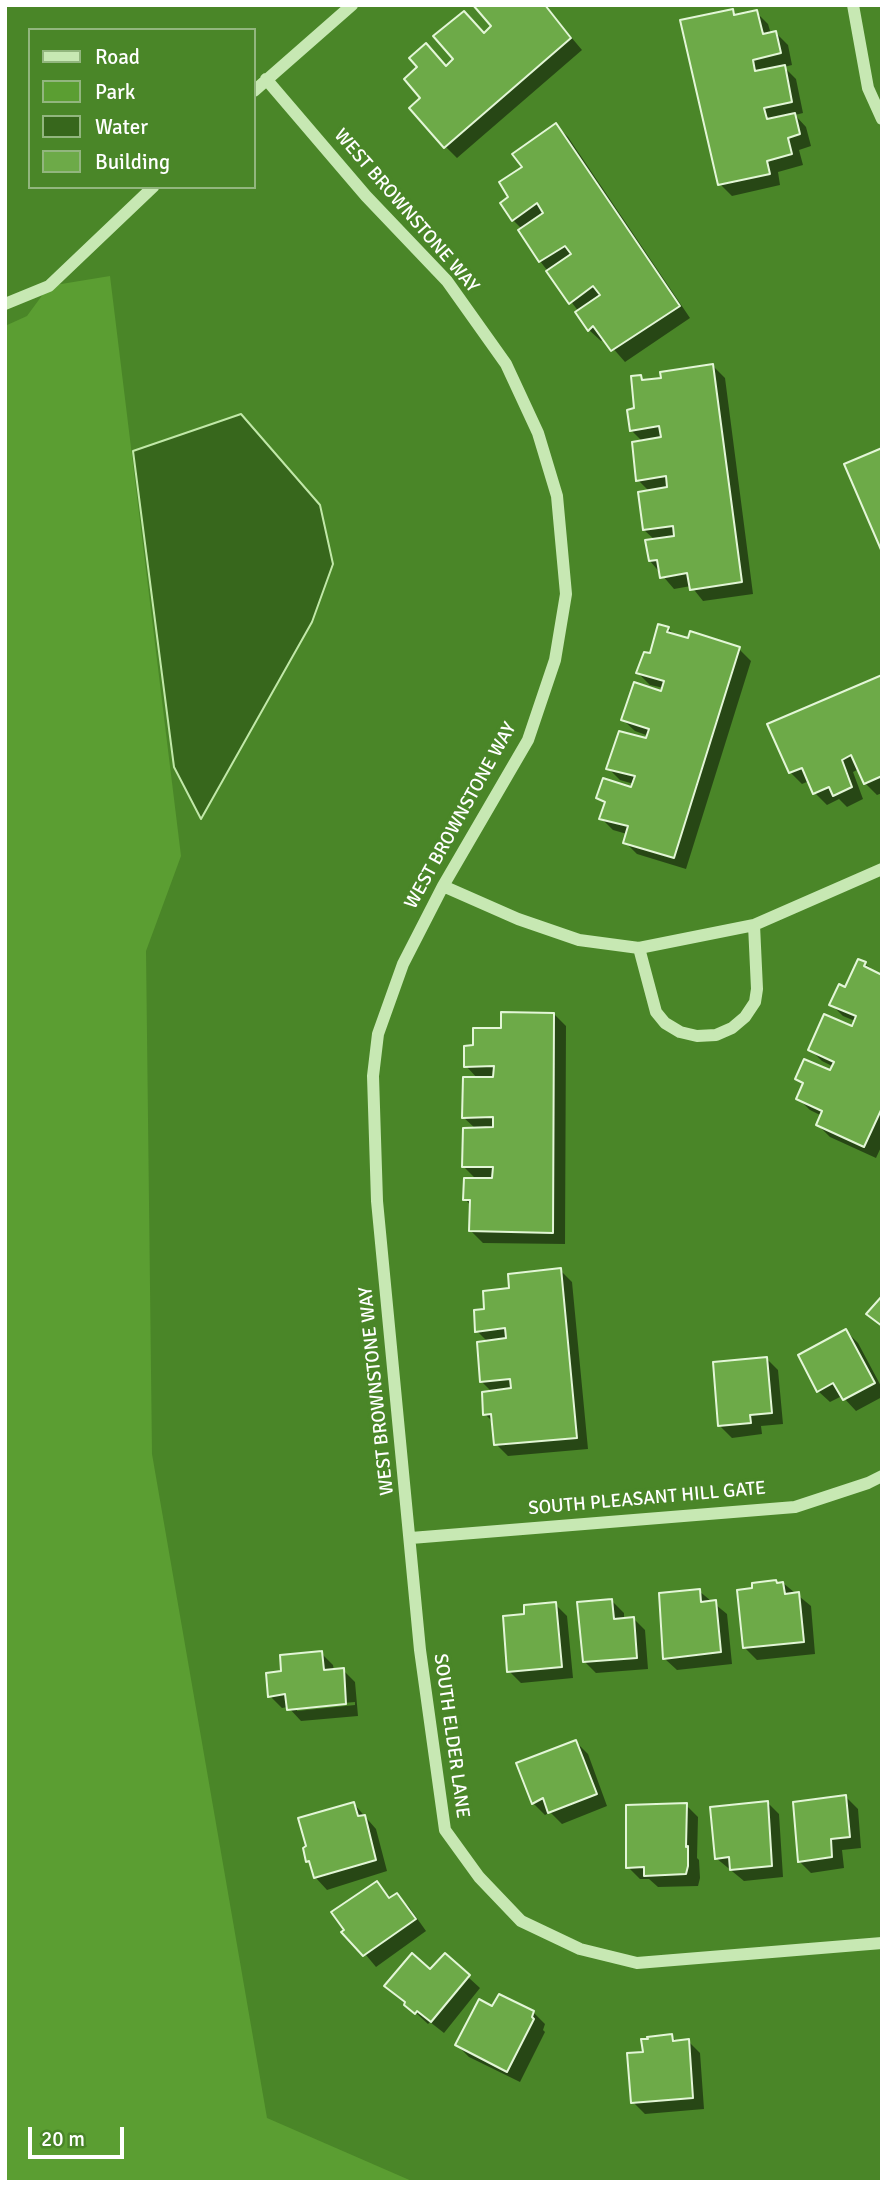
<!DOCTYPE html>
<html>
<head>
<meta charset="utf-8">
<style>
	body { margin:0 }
	#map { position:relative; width:887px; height:2187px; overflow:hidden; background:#4a8628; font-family:Signika,sans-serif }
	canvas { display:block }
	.frame { position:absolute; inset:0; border:7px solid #fff; pointer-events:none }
	.legend { position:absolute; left:28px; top:28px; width:228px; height:161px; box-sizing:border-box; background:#4a8628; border:2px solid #92b67e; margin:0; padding:9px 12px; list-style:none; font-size:21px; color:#fff }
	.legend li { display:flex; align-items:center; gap:14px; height:35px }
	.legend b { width:35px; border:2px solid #92b67e }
	.scale { position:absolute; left:28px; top:2127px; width:96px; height:32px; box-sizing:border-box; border:4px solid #fff; border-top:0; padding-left:9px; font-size:21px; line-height:24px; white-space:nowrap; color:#fff; -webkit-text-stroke:5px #4a8628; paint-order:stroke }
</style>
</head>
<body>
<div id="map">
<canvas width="887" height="2187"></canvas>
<div class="frame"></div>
<ul class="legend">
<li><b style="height:9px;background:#c7e8b3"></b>Road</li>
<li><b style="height:19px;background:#5b9e32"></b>Park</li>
<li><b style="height:19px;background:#37671c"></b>Water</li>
<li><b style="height:19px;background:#6daa48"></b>Building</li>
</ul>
<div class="scale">20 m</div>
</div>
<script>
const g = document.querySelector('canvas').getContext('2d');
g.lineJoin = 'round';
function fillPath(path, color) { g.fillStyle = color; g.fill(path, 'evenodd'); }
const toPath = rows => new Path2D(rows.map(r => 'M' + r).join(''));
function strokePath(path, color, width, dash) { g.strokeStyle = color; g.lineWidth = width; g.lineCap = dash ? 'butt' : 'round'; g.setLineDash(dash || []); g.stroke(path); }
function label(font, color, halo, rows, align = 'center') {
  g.font = font + ' Signika,sans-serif'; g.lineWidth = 7; g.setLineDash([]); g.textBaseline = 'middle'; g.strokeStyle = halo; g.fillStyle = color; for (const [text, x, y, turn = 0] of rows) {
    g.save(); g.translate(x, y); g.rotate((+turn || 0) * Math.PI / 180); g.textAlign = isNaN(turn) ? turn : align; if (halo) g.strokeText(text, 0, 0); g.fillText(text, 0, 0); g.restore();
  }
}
const green = toPath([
	[110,276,181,856,146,951,152,1454,267,2118,414,2182,5,2182,5,326,27,316,49,286]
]);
const water = toPath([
	[241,414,320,505,333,564,312,622,201,819,174,767,133,451,241,414]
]);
const shadow = toPath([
	[544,5,582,50,457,158,445,146,447,68,485,35],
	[732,11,738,16,756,12,768,24,771,34,776,33,788,45,792,65,784,67,796,79,803,113,795,115,806,127,811,146,799,150,803,165,778,172,780,185,732,196,720,184],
	[556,125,568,137,690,318,625,362,604,338,601,341,589,330,579,312,540,261,520,231,522,229,513,220,510,197,524,168],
	[713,366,725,378,753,594,703,601,691,586,674,589,650,561,655,540,644,530,649,491,638,480,643,442,631,430,640,377,645,382,663,379],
	[668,628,675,636,739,649,751,661,686,869,637,854,625,842,627,834,613,830,601,818,606,805,598,798,632,789,634,784,620,780,608,768,647,740,649,736,635,731,623,720,662,693,664,688,650,685,638,673],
	[882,677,882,793,877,795,865,783,859,769,853,772,863,799,847,807,839,799,827,805,815,793,809,781,802,784,790,772],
	[865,964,882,977,882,1145,876,1158,830,1137,818,1125,822,1116,810,1110,798,1098,804,1085,797,1078,831,1073,834,1067,822,1061,810,1049,852,1028,855,1021,843,1016,831,1004],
	[554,1014,566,1026,565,1244,483,1243,471,1231,471,1206,465,1199,477,1180,464,1167,476,1129,463,1117,478,1079,466,1066,475,1047,503,1030],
	[560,1270,572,1282,588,1449,508,1456,496,1444,494,1423,485,1414,493,1393,481,1381,488,1342,477,1331,486,1310],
	[846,1331,858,1343,882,1388,882,1397,856,1411,842,1396,830,1402,818,1391],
	[766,1358,778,1370,783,1424,761,1426,762,1434,732,1438,720,1426],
	[783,1583,811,1606,815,1654,757,1660,745,1648,778,1584],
	[699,1591,727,1614,732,1664,677,1670,665,1659],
	[612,1601,624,1613,624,1619,633,1618,645,1630,648,1669,596,1673,584,1661],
	[555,1604,567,1616,573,1678,521,1683,509,1671,526,1616],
	[321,1653,333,1665,334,1671,343,1670,355,1682,358,1716,301,1721,288,1707,282,1708,270,1696,283,1672],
	[355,1702,355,1705,297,1711,297,1707],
	[576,1742,588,1754,607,1806,562,1824,550,1812,545,1815,533,1803],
	[846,1797,858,1809,861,1848,842,1850,844,1868,811,1873,799,1861],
	[767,1802,779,1814,783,1877,744,1881,716,1858],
	[354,1804,376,1829,387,1871,327,1890,316,1878,312,1865,308,1861],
	[686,1805,698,1817,697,1858,699,1860,700,1878,698,1886,658,1887,649,1879,640,1879,628,1867],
	[377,1883,392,1899,397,1895,409,1907,426,1931,376,1967,346,1931],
	[430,1971,468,1977,480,1988,444,2033,430,2022,428,2024,387,1986],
	[493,2008,533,2012,545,2024,543,2030,545,2032,520,2082,469,2057,457,2045],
	[671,2036,678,2042,688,2041,700,2053,704,2109,645,2114,633,2102,644,2053]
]);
const building = toPath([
	[473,5,545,5,571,38,444,148,409,108,420,98,404,79,417,67,409,58,426,43,446,66,453,59,433,36,464,11,484,33,491,26,473,5],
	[733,9,734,15,757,10,763,34,776,31,781,53,753,60,755,71,785,65,792,102,764,108,767,119,795,113,800,134,788,138,792,154,767,161,770,174,718,185,680,20,733,9],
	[556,123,680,306,611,351,593,326,588,331,575,312,600,295,593,286,569,304,546,271,571,254,565,246,539,262,518,230,543,213,537,203,512,221,500,203,508,197,499,182,522,167,512,154,556,123],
	[713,364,742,582,690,590,687,573,660,578,657,560,649,561,645,540,674,536,673,526,643,530,638,492,667,487,666,476,636,481,632,442,661,437,659,426,630,431,627,410,634,408,631,376,641,375,642,380,661,378,660,372,713,364],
	[882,448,882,552,844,464,882,448],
	[658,624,669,627,667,632,688,638,690,631,740,647,674,858,623,843,628,826,599,819,605,802,596,798,603,778,631,787,635,776,606,769,619,731,646,738,649,729,621,720,634,682,661,691,664,681,636,673,644,652,650,653,658,624],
	[882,675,882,776,864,784,851,755,842,760,852,787,833,796,829,787,813,794,802,768,789,773,767,724,882,675],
	[858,959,866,962,864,966,882,975,882,1108,864,1147,816,1125,822,1111,796,1099,803,1083,795,1079,804,1059,830,1070,834,1062,808,1050,824,1014,852,1026,856,1016,829,1005,839,984,845,987,858,959],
	[501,1012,554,1013,553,1233,469,1231,470,1200,463,1200,464,1178,492,1178,493,1167,462,1167,463,1128,493,1127,493,1117,462,1118,463,1077,493,1077,494,1066,464,1067,464,1046,473,1045,473,1028,501,1028,501,1012],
	[561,1268,577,1438,494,1445,491,1414,483,1415,482,1392,511,1388,510,1379,480,1382,477,1342,506,1338,505,1328,475,1332,474,1310,484,1309,483,1291,509,1288,508,1274,561,1268],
	[882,1296,882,1326,866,1314,882,1296],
	[846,1329,875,1383,843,1400,833,1383,817,1392,798,1355,846,1329],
	[767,1357,772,1413,750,1415,751,1423,718,1426,713,1362,767,1357],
	[776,1580,777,1583,783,1582,785,1594,799,1592,804,1642,743,1648,737,1590,752,1588,752,1583,776,1580],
	[700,1589,701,1602,716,1600,721,1652,663,1659,659,1593,700,1589],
	[612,1599,614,1619,634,1617,637,1658,583,1662,577,1602,612,1599],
	[556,1602,562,1667,507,1672,503,1616,524,1614,524,1605,556,1602],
	[322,1651,324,1670,344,1668,346,1704,287,1710,285,1694,268,1697,266,1673,281,1671,280,1655,322,1651],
	[576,1740,597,1794,548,1813,543,1798,532,1804,516,1763,576,1740],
	[846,1795,850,1837,831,1839,832,1857,798,1862,793,1802,846,1795],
	[768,1801,772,1866,730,1870,729,1857,715,1859,710,1807,768,1801],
	[354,1802,358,1816,365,1815,376,1860,314,1878,309,1861,306,1862,303,1848,306,1846,298,1818,354,1802],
	[687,1803,686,1847,688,1846,688,1866,686,1874,644,1876,644,1867,626,1868,626,1805,687,1803],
	[377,1881,389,1898,397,1893,416,1919,363,1956,341,1932,344,1930,331,1912,377,1881],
	[412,1953,430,1969,445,1953,470,1975,431,2022,417,2011,415,2014,404,2005,405,2002,384,1986,412,1953],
	[499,1994,534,2011,532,2017,534,2019,507,2072,455,2045,479,1999,492,2006,499,1994],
	[672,2034,673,2041,689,2039,693,2098,631,2103,627,2053,643,2052,641,2039,648,2039,647,2037,672,2034]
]);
const minor = toPath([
	[853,5,868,88,882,119],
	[266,79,366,196,447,281,506,364,538,433,557,496,566,594,555,660,528,740,443,886,403,964,378,1034,373,1076,377,1201,420,1650,445,1830,479,1877,521,1921,580,1949,637,1963,882,1943],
	[254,91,352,5],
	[5,304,49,286,153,187],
	[443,886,518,919,579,940,639,948,754,925,882,869],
	[639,948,656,1012,665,1023,680,1032,697,1036,716,1035,732,1028,745,1017,755,1002,757,989,754,925],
	[411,1538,795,1507,868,1483,882,1476]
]);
const streetNames = [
	["WEST BROWNSTONE WAY",406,211,49],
	["WEST BROWNSTONE WAY",461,816,-61],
	["WEST BROWNSTONE WAY",377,1391,-96],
	["SOUTH PLEASANT HILL GATE",647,1499,-5],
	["SOUTH ELDER LANE",451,1736,82]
];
fillPath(green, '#5b9e32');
fillPath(water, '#37671c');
strokePath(water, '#c1e8a8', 2);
fillPath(shadow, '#0007');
fillPath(building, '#6daa48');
strokePath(building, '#e3f6d7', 2);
strokePath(minor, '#c7e8b3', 12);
label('19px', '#fff', '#4a8628', streetNames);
</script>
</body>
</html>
